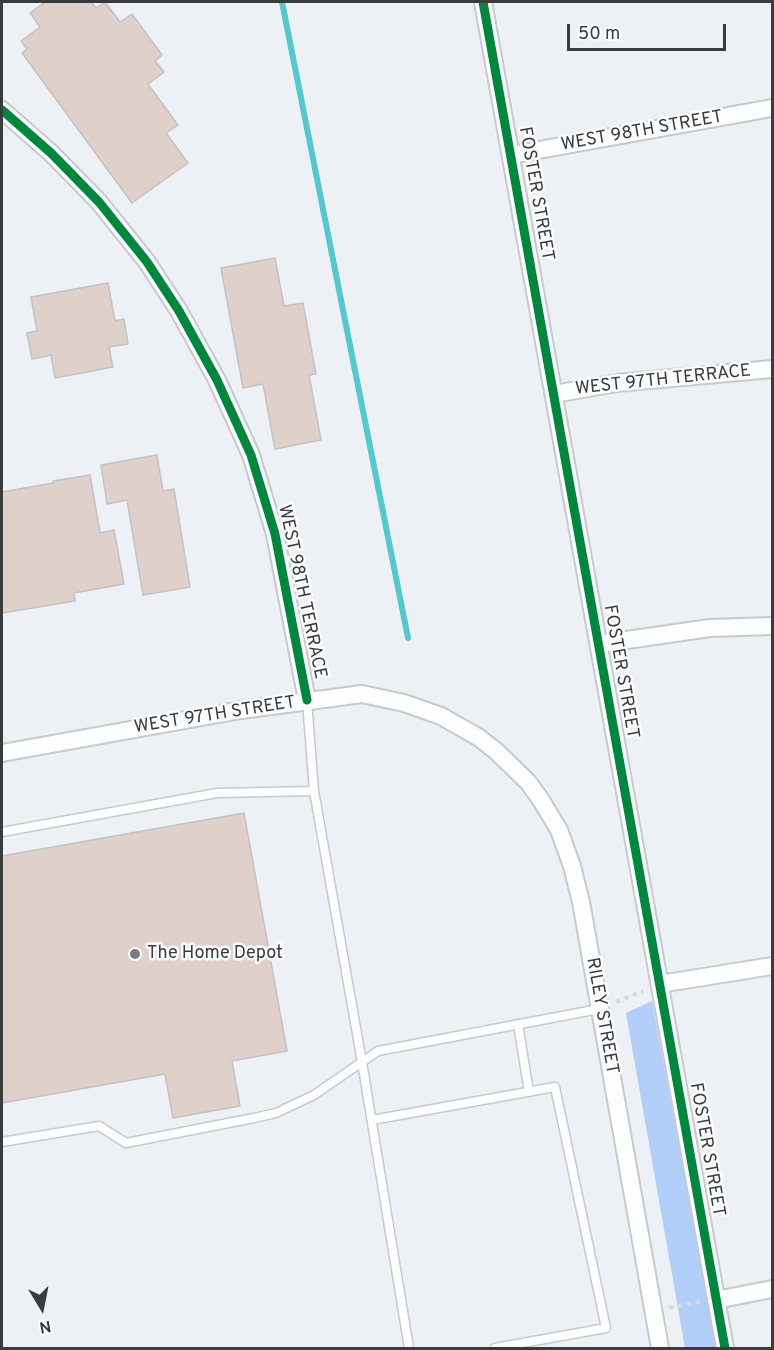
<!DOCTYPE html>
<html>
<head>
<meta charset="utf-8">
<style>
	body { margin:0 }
	#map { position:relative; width:774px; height:1350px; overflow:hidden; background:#edf0f4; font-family:Overpass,sans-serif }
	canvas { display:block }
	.frame { position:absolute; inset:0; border:3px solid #393b3d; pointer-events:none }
	.north { position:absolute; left:12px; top:1278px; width:60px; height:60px; -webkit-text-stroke:4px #fbfcfe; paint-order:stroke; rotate:170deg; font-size:16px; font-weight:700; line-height:24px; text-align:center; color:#393b3d }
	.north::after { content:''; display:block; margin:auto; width:21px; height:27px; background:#393b3d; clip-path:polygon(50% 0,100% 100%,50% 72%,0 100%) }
	.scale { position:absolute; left:567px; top:24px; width:159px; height:27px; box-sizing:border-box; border:3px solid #393b3d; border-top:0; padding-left:8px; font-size:18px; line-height:21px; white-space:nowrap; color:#393b3d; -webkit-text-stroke:4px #fbfcfe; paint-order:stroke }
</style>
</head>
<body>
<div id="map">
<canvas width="774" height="1350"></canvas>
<div class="frame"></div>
<div class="north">N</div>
<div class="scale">50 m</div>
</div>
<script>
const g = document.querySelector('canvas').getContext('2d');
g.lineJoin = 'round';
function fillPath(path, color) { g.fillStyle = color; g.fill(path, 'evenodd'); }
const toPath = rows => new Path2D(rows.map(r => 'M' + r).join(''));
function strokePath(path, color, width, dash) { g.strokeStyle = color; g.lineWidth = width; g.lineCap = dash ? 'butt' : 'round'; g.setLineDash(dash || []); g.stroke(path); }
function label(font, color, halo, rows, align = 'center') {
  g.font = font + ' Overpass,sans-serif'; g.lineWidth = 5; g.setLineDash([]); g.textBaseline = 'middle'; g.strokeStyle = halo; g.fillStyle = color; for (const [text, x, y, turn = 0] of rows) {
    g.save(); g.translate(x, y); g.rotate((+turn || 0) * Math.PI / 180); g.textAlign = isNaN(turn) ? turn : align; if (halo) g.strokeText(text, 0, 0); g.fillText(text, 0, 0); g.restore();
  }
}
const forest = toPath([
	[652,1001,716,1348,685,1348,626,1013]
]);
const stream = toPath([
	[282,2,408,638]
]);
const building = toPath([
	[45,2,91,2,96,8,105,2,120,22,132,14,162,55,155,61,164,72,148,84,178,125,166,133,188,163,132,203,22,53,27,49,21,41,40,27,30,13,45,2],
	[275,258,284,306,303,303,316,374,309,375,321,440,275,449,263,384,243,388,221,268,275,258],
	[108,283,115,321,124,319,128,344,109,347,113,367,55,378,51,355,32,359,27,333,37,331,31,297,108,283],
	[157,455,163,491,174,489,190,587,143,595,127,500,107,504,101,465,157,455],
	[90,475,100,533,114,530,124,584,74,593,75,601,2,613,2,492,53,483,53,481,90,475],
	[244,813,287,1051,232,1061,240,1106,173,1118,165,1074,2,1103,2,856,244,813]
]);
const path = toPath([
	[616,1002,643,991],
	[669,1308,700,1302]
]);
const service = toPath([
	[307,701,314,791,362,1062,409,1348],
	[2,832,217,793,314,791],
	[518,1024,529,1092],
	[372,1120,555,1087,606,1328,495,1348],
	[2,1142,99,1126,126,1143,254,1118,276,1113,314,1095,378,1051,599,1009]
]);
const minor = toPath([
	[483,2,725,1348],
	[2,110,51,153,99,202,147,262,179,311,217,380,251,455,275,534,307,700],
	[511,155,772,108],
	[554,394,617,383,772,369],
	[599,644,710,628,772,626],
	[2,753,241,710,362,694,404,703,441,716,478,737,496,751,528,782,541,800,559,830,572,866,581,902,660,1348],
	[660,984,772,966],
	[716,1300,772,1289]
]);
const cycleway = toPath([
	[483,2,725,1348],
	[2,110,51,153,99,202,147,262,179,311,217,380,251,455,275,534,307,700]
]);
const markers = [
	[135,954,6,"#787a7d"]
];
const streetNames = [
	["WEST 98TH STREET",642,132,-10],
	["FOSTER STREET",535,194,80],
	["WEST 97TH TERRACE",663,381,-6],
	["WEST 98TH TERRACE",301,592,78],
	["FOSTER STREET",620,672,80],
	["WEST 97TH STREET",215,716,-9],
	["RILEY STREET",601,1016,80],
	["FOSTER STREET",706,1150,80]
];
const poiNames = [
	["The Home Depot",147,954]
];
fillPath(forest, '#b1cef8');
strokePath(stream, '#52c8cf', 6);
fillPath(building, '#dfd0ca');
strokePath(building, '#c3c2c4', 1.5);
strokePath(service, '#c7cacc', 11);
strokePath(minor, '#c7cacc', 20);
strokePath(path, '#d8d9da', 4, [4.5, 4.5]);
strokePath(service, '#fcfdfd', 8);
strokePath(minor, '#fcfdfd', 16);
strokePath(cycleway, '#00873e', 9);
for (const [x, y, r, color] of markers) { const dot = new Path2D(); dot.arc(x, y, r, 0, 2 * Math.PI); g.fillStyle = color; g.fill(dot); strokePath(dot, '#fbfcfe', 2); }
label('18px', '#393b3d', '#fbfcfe', streetNames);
label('18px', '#393b3d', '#fbfcfe', poiNames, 'left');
</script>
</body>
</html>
